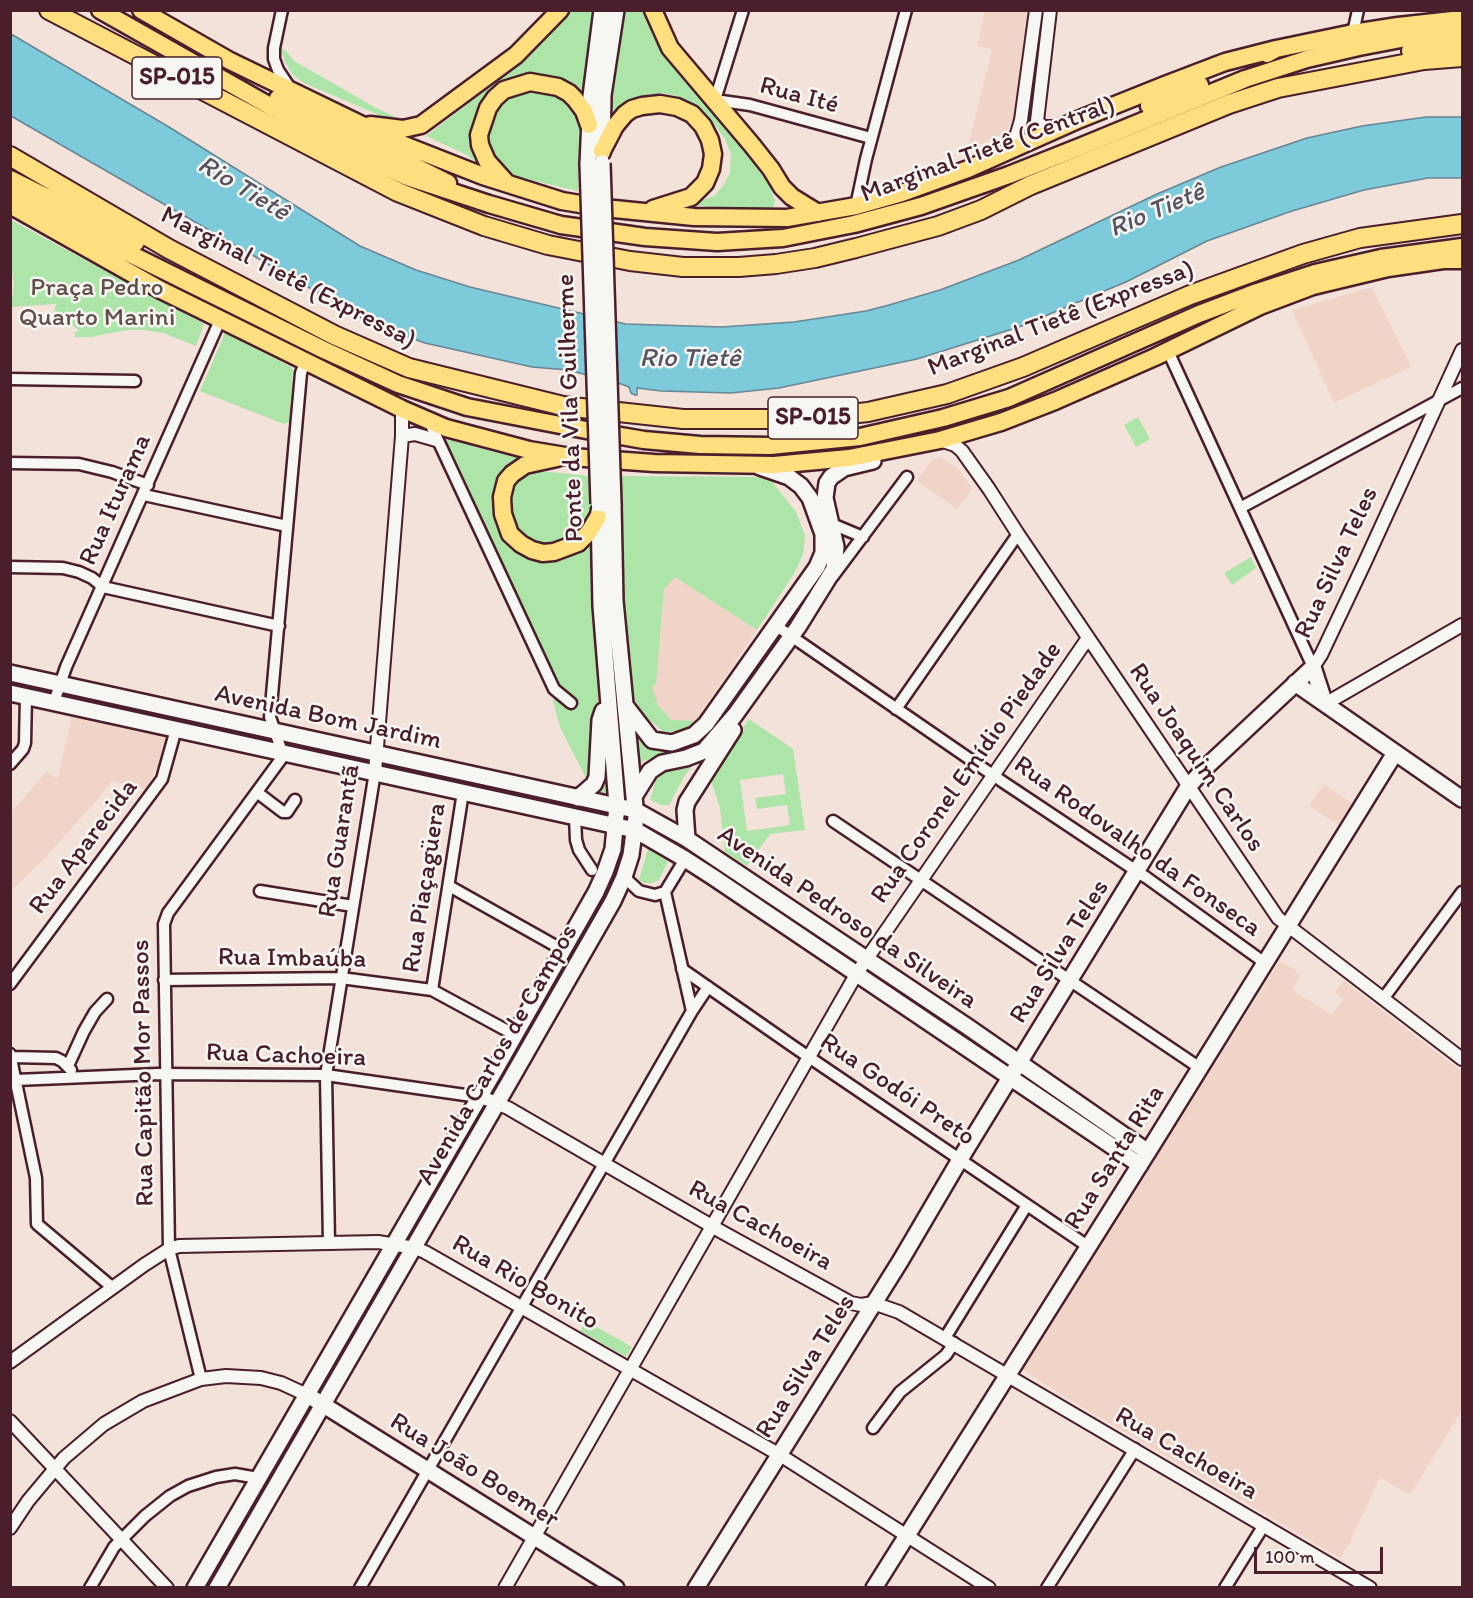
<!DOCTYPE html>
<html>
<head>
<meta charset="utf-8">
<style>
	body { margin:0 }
	#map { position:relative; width:1473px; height:1598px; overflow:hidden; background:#f3e2d9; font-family:Itim,sans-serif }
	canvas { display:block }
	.frame { position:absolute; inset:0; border:12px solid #4a1f2b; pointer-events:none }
	.scale { position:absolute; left:1254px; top:1547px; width:129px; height:27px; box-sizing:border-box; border:3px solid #4a1f2b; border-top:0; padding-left:8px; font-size:18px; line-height:21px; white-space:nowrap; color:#4a1f2b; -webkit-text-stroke:4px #f6f6f2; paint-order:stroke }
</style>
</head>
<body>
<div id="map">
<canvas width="1473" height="1598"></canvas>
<div class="frame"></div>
<div class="scale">100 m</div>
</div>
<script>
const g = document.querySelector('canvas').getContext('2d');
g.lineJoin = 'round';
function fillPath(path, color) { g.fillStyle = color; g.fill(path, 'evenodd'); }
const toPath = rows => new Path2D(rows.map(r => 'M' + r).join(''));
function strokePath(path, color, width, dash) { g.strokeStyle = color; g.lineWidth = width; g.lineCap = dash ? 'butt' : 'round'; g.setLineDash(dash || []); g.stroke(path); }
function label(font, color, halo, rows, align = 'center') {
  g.font = font + ' Itim,sans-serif'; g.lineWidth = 5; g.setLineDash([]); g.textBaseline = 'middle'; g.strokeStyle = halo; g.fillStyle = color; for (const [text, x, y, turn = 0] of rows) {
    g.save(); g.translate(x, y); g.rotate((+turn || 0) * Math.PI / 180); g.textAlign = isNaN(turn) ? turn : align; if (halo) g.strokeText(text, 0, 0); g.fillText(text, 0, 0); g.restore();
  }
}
const built = toPath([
	[985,11,1029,11,1015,117,1005,133,967,151,992,49,977,46],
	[1372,287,1411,367,1334,403,1292,310],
	[941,457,960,470,972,489,957,509,917,481,933,459],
	[674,576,757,630,695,721,671,720,658,705,652,688,656,683,664,589],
	[72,715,165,734,167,739,162,757,146,789,111,781,97,800,43,860,11,891,11,812,47,771,55,778,58,777],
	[1324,784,1354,804,1340,826,1309,806],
	[1280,961,1297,971,1296,973,1300,975,1292,990,1332,1015,1343,999,1335,992,1344,981,1462,1072,1462,1410,1410,1495,1380,1477,1349,1544,1340,1558,1077,1404,1024,1371,1023,1367]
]);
const green = toPath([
	[568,11,593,11,579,126,578,191,484,169,467,155,426,136,509,72,562,19],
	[620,11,646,11,650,24,662,48,681,74,763,166,775,201,773,208,729,210,697,205,697,202,714,196,723,186,730,173,731,154,725,139,715,125,694,105,673,95,662,93,636,100,616,111,608,110],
	[280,47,287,52,294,61,378,109,394,116,393,121,304,83,293,75,286,64],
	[11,220,204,324,196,346,164,333,144,330,126,330,91,337,75,337,75,332,80,331,54,312,56,304,11,307,14,285,11,264],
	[225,333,291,367,293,370,289,422,284,424,200,391],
	[1138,417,1150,439,1136,447,1124,425],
	[445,439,525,460,531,470,590,476,599,675,594,791,603,781,605,774,606,794,577,790,584,787,586,778,560,727,553,701,555,690,443,441],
	[619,476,761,477,770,479,796,512,805,536,803,554,795,572,757,630,675,577,664,589,656,683,652,688,658,705,671,720,695,721,693,725,680,731,664,732,643,715,631,693,622,599],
	[1251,557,1256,568,1232,585,1224,573],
	[776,635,778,638,710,735,695,747,686,750,666,753,639,763,633,721,640,732,683,747],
	[10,679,591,807,592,809,591,811,11,684],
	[749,719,793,749,805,830,770,834,747,866,725,852,720,808,711,780,714,770],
	[783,774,786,794,755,798,757,809,787,805,790,825,747,831,740,780],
	[694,764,685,775,669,805,661,805,650,800,656,780,664,771,687,768],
	[655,826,851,957,851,960,654,830],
	[619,839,628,842,618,879,507,1077,499,1072],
	[648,849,668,861,659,880,652,883,644,883,639,880],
	[868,971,926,1007,1008,1063,1008,1065,1006,1066,868,974],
	[479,1105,488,1110,425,1220,417,1215],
	[386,1268,395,1272,326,1389,318,1384],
	[586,1321,632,1347,626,1357,580,1331],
	[303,1411,311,1416,211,1587,203,1587]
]);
const water = toPath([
	[11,34,169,127,360,246,416,270,470,287,626,324,722,327,794,322,866,311,889,305,940,290,1019,260,1157,194,1221,167,1307,138,1362,126,1426,117,1462,117,1462,178,1428,178,1364,190,1292,211,1207,241,1128,281,1019,327,917,359,779,388,731,393,661,391,637,388,637,395,635,395,631,393,629,387,621,384,568,370,532,367,425,343,372,324,11,116,11,34]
]);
const minor = toPath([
	[282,10,274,48,274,59,278,70,290,88],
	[743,10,715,100,750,105,871,138],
	[1353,33,1358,10],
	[856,206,866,159,906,10],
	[1168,351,1313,667],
	[10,379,135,381],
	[429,421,554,689,571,703],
	[10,463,79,464,112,472,148,485],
	[144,495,287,526],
	[1240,508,1462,388],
	[832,524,863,537],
	[10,567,63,568,79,572,92,578,103,587,279,626],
	[833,576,907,477],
	[775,625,1003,782,1147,878,1265,963],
	[54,702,66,667,221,318],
	[896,709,1018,534],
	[10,764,23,749,25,743,26,696],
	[258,793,283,812,287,812,295,800],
	[575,817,576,840,579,850,592,870],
	[833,821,1200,1068],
	[624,877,639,891,655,895,665,892,685,859],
	[449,886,563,950],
	[260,891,353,906],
	[682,969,794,1047,1089,1247],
	[164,980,341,978,432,990,515,1035],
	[10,984,162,779,176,729],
	[432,990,463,792],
	[1383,999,1462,892],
	[692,1011,708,987],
	[10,1054,36,1178,37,1224,113,1288],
	[12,1057,56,1058,62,1061,71,1070],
	[68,1066,84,1031,95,1012,107,999],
	[16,1080,158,1074,326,1075,479,1097],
	[329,1243,326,1075,375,772],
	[945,1338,1027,1205],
	[201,1379,169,1249,164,924,168,913,281,759,282,752,270,717,301,373,306,360],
	[873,1428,900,1392,946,1355,954,1343],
	[90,1588,114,1547,145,1516,170,1496,188,1486,216,1477,235,1474,258,1478],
	[360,1588,692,1011,665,892],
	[1047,1588,1135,1449],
	[1225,1588,1264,1525]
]);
const tertiary = toPath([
	[1050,10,1037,121,1043,127,1058,127],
	[1007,151,1016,137,1021,120,1036,10],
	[402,436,415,434,436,440],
	[940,440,955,445,962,451,989,489,1018,534,1278,918,1462,1059],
	[1313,667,1321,655,1365,562,1462,350],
	[1325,704,1462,625],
	[375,772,402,436,402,409],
	[479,1097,489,1100,508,1108,722,1232,851,1303,861,1305,873,1303,899,1312,1370,1588],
	[10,1362,144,1265,169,1249,179,1246,378,1242,415,1248,425,1252,780,1455,989,1588],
	[10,1421,167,1588],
	[10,1528,28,1501,64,1458,104,1424,143,1401,201,1379,226,1376,261,1378,281,1383,307,1395],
	[505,1588,857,973,1088,638]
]);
const secondary = toPath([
	[602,153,603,95,616,10],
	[588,164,591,96,602,10],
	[10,673,635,810,687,839,968,1027,1148,1152],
	[1295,683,1462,799],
	[10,693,635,830,685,859,713,877,1140,1165],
	[625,705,652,740,672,743,694,735,706,724,817,567,823,553,823,534,810,498,801,486,789,477,760,467],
	[635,795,650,771,662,763,686,758,704,751,735,715,798,627,834,569,836,547,825,498,827,483,831,477,844,468,873,461],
	[578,798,594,784,597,777,600,720,603,711],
	[687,839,685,810,687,802,733,730],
	[314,1399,616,1588],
	[195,1588,495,1070,596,892,605,872,613,849,617,805,601,606,599,511],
	[217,1588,511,1079,613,901,624,877,631,855,636,817,615,601,613,504],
	[696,1588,901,1260,965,1151,1188,787,1204,769,1313,667,1325,704],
	[874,1588,1156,1139,1395,753]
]);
const trunk = toPath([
	[100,10,337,144,407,177,489,204,561,225,645,237,717,242,783,238,854,224,921,206,1009,175,1082,146,1245,79,1307,59,1359,47,1422,35,1462,32],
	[141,10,230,61,399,143,483,176,562,201,604,208,694,217,787,218,856,206,902,193,968,169,1080,119,1165,85,1225,62,1276,49],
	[653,10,670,48,752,145,771,169,782,187,792,197,818,213],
	[1267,54,1276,49,1353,33,1398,26,1462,19],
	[278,98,448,183],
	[1149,106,1200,85],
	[370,125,403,129,421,125,516,55,560,10],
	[602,151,615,126,625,114,632,109,642,106,660,104,677,107,692,114,703,126,710,140,713,154,711,169,705,183,691,197,653,209],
	[505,181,487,161,480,145,479,135,488,108,495,98,504,90,530,82,558,87,569,93,575,99,584,111,589,125],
	[16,191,98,238,324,350,398,384,467,407,586,430,644,440,700,445,770,446,860,437,943,418,1009,398,1199,314,1257,292,1315,273,1381,258,1462,247],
	[10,205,161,290,402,409,446,428,529,450,571,457,654,463,774,465,849,458,940,440,1001,422,1055,401,1155,357,1260,306,1313,286,1388,268,1443,260,1462,260],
	[557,458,525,465,512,474,506,481,502,497,503,514,510,534,521,544,532,550,543,553,554,552,578,543,589,532,598,517]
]);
const motorway = toPath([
	[49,10,398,192,484,226,548,245,630,261,683,267,739,267,776,264,815,258,856,248,938,226,981,210,1031,185,1229,104,1278,88,1424,60,1462,57],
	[1411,51,1462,44],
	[10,156,169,249,334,335,409,368,563,406,683,419,804,419,868,412,947,394,1023,367,1190,295,1303,254,1360,238,1462,224],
	[10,180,135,242]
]);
const secondaryBridge = toPath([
	[602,163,613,504],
	[588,164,599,504]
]);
const shields = [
	[177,78,90],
	[813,418,90]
];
const shieldNames = [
	["SP-015",177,78],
	["SP-015",813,418]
];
const streetNames = [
	["Rua Ité",799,96,15],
	["Marginal Tietê (Central)",988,150,-20],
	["Marginal Tietê (Expressa)",288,278,27],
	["Marginal Tietê (Expressa)",1061,319,-21],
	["Ponte da Vila Guilherme",571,408,-92],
	["Rua Iturama",116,500,-66],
	["Rua Silva Teles",1337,563,-65],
	["Avenida Bom Jardim",328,718,12],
	["Rua Joaquim Carlos",1196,758,56],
	["Rua Coronel Emídio Piedade",967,773,-55],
	["Rua Guarantã",340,841,-81],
	["Rua Aparecida",84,847,-53],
	["Rua Rodovalho da Fonseca",1137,847,35],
	["Rua Piaçagüera",425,888,-81],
	["Avenida Pedroso da Silveira",847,918,34],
	["Rua Silva Teles",1060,952,-58],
	["Rua Imbaúba",292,959,1],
	["Avenida Carlos de Campos",498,1055,-60],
	["Rua Cachoeira",286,1056,2],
	["Rua Capitão Mor Passos",144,1073,-91],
	["Rua Godói Preto",897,1090,34],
	["Rua Santa Rita",1115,1158,-58],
	["Rua Cachoeira",760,1226,29],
	["Rua Rio Bonito",525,1283,30],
	["Rua Silva Teles",806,1367,-58],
	["Rua Cachoeira",1186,1454,30],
	["Rua João Boemer",474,1471,32]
];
const parkNames = [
	["Praça Pedro",97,288],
	["Quarto Marini",97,318]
];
const waterNames = [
	["Rio Tietê",243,189,31],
	["Rio Tietê",1157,211,-23],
	["Rio Tietê",690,359]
];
fillPath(built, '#f1d4c8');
fillPath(green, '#ade4a8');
fillPath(water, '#7ccada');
strokePath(water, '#688694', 1.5);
strokePath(minor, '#4a1f2b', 15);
strokePath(tertiary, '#4a1f2b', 16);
strokePath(secondary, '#4a1f2b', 20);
strokePath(trunk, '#4a1f2b', 21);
strokePath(motorway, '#4a1f2b', 22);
strokePath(minor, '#f6f6f2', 10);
strokePath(tertiary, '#f6f6f2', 12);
strokePath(secondary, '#f6f6f2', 15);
strokePath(trunk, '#fddf80', 16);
strokePath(motorway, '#fddf80', 18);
strokePath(secondaryBridge, '#4a1f2b', 20, []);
strokePath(secondaryBridge, '#f6f6f2', 15);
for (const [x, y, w] of shields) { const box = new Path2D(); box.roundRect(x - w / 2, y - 21, w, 42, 4.5); g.fillStyle = '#f6f6f2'; g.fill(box); strokePath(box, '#4a1f2b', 1.5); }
label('bold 24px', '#4a1f2b', null, shieldNames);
label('26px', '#4a1f2b', '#f6f6f2', streetNames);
label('26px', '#63504a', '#f6f6f2', parkNames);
label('italic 27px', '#595260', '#f6f6f2', waterNames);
</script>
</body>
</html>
